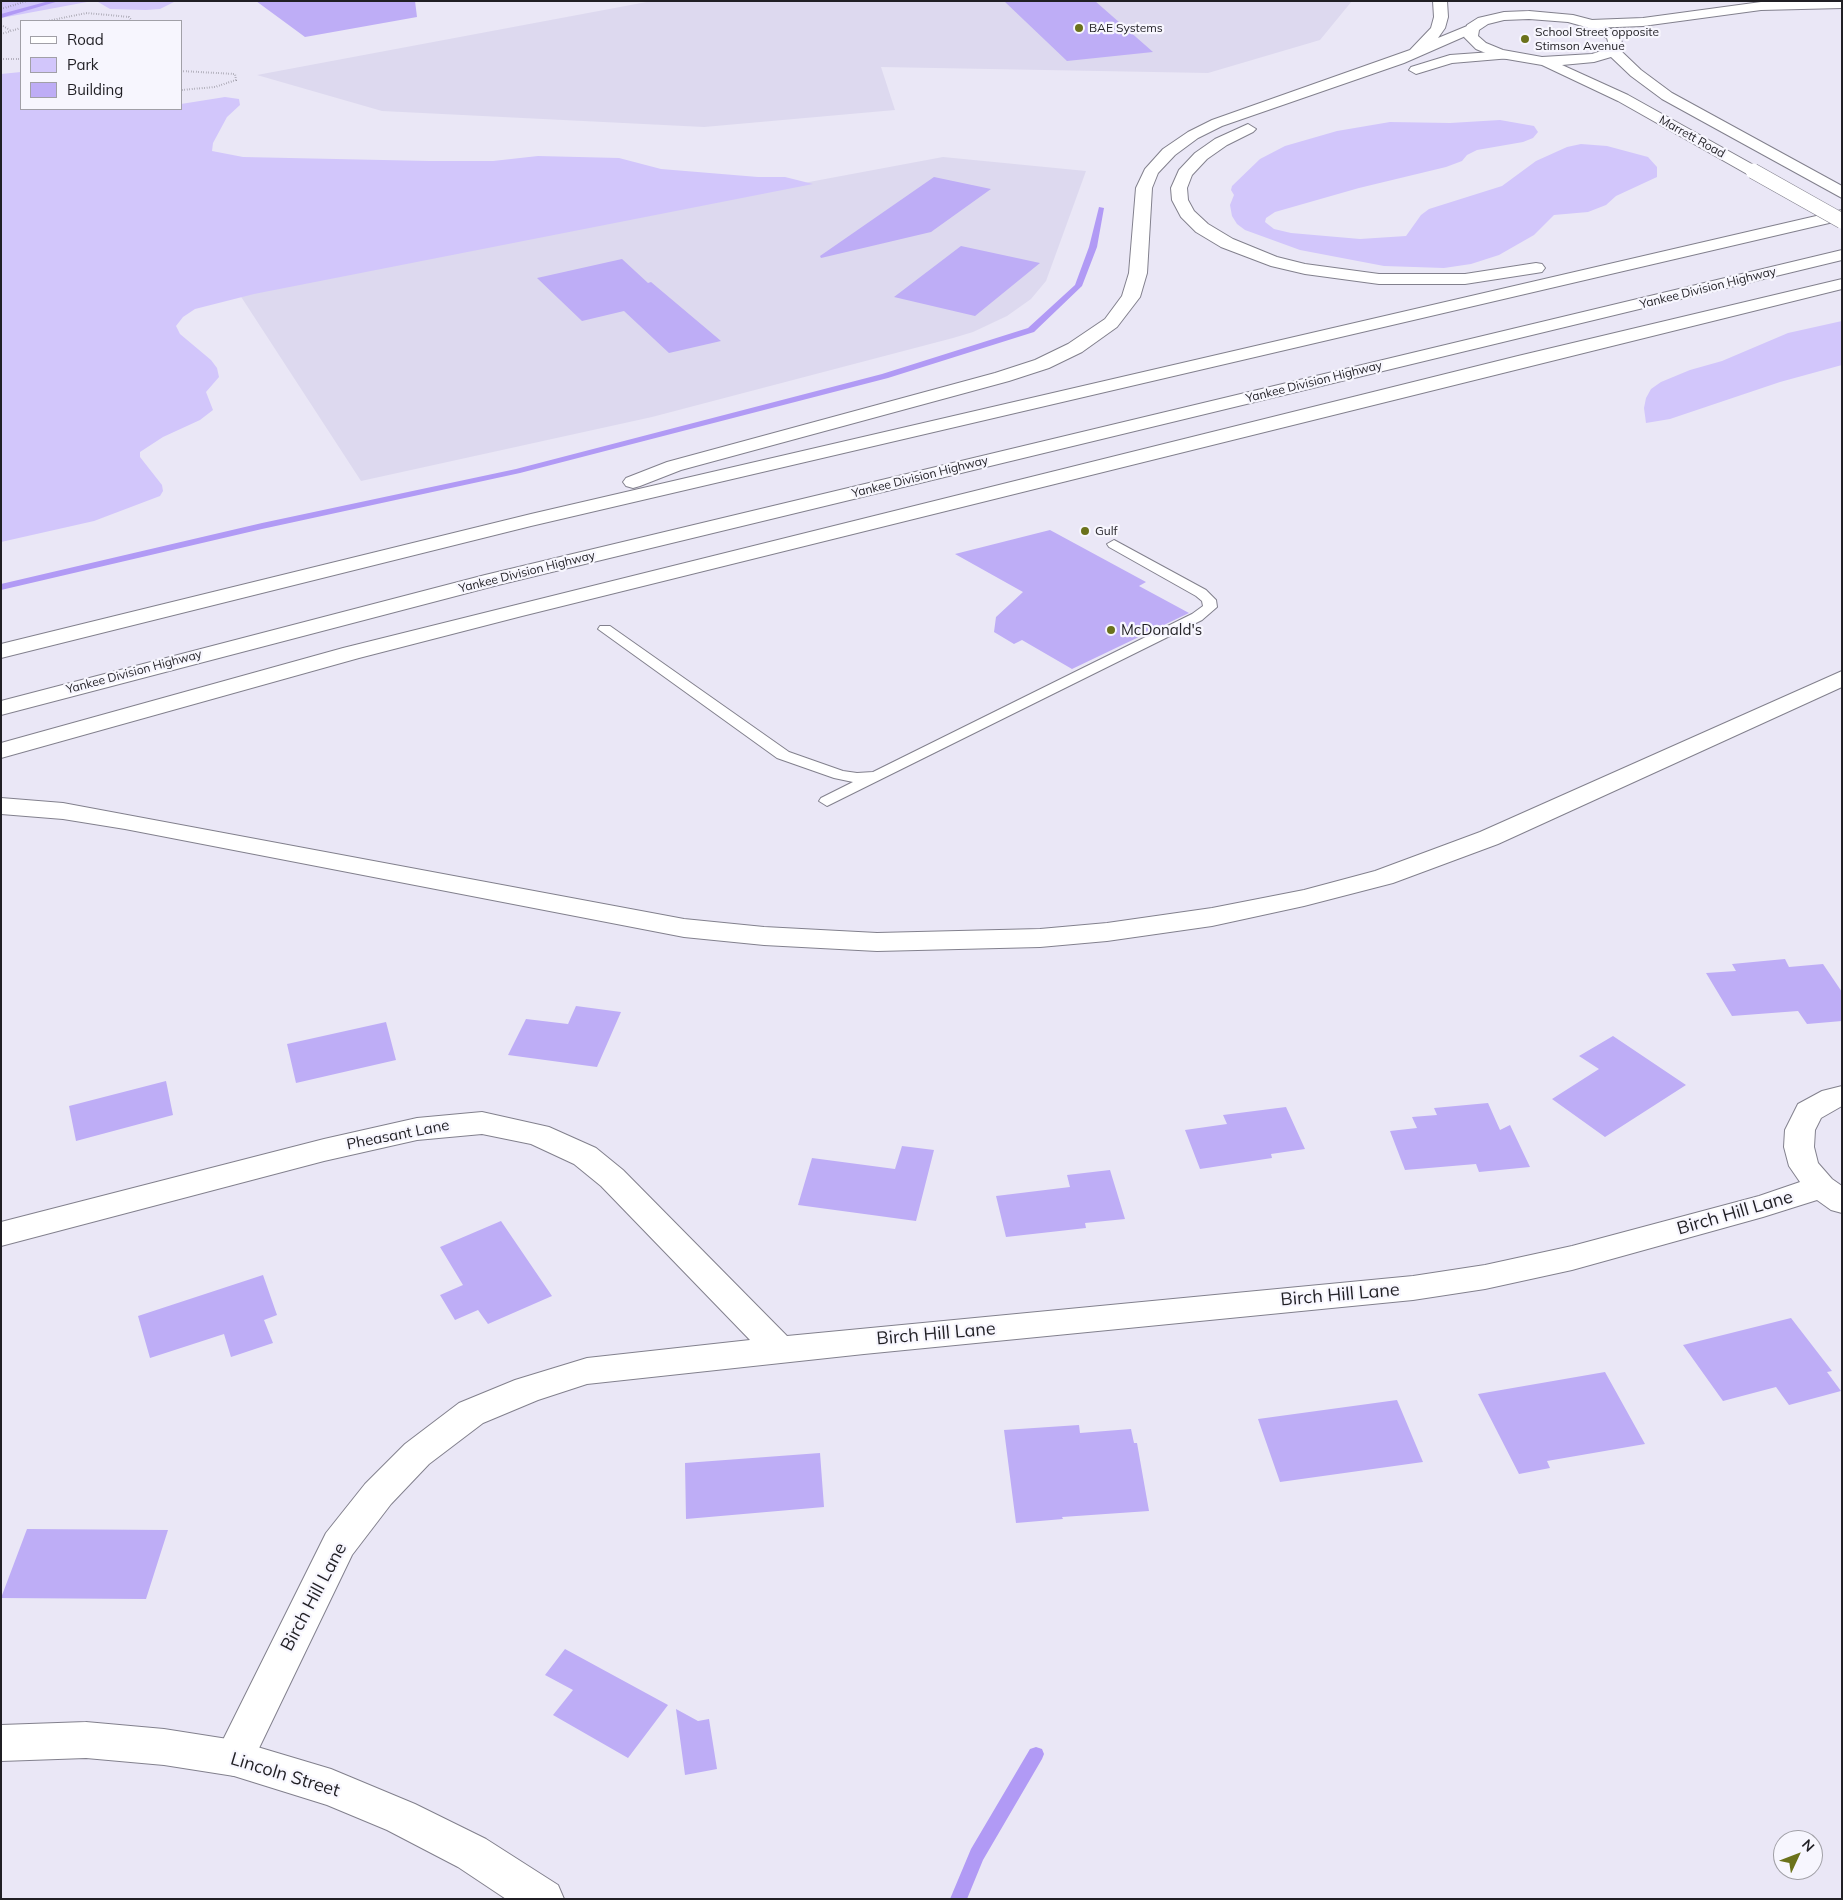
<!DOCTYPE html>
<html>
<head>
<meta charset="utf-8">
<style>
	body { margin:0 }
	#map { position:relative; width:1843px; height:1900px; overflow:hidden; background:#eae7f6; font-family:Mulish,sans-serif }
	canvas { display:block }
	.frame { position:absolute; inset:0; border:2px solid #201f24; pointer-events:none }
	.legend { position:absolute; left:20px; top:20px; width:162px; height:90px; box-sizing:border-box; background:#f7f6fe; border:1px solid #a1a0a7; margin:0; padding:6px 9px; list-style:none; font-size:15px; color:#201f24 }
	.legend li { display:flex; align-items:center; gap:10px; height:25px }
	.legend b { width:25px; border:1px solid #a1a0a7 }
	.north { position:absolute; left:1773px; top:1830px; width:50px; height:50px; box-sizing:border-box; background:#f7f6fe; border:1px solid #a1a0a7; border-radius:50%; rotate:47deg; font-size:14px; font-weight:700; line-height:20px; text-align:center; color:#201f24 }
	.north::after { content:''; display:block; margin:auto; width:18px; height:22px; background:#6b721b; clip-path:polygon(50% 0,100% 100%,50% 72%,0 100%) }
</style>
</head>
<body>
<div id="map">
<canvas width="1843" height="1900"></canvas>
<div class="frame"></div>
<ul class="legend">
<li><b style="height:6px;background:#fff"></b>Road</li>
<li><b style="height:14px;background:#d2c6fb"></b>Park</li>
<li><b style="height:14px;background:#beadf6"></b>Building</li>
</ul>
<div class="north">N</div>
</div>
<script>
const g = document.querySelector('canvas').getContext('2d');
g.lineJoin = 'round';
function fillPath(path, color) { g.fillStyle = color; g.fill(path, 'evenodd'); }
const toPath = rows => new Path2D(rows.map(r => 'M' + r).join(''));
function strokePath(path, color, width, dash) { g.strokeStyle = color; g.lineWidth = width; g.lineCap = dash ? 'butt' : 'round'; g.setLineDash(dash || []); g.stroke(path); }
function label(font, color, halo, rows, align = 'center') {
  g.font = font + ' Mulish,sans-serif'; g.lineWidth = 4.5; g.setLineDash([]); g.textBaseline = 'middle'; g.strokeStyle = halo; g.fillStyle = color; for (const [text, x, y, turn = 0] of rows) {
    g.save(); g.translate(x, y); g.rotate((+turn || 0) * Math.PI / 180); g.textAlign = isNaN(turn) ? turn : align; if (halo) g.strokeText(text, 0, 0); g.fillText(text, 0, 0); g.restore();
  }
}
const built = toPath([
	[652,1,1352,1,1320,40,1208,73,881,67,895,110,704,127,382,111,257,75],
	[943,157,1086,171,1046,281,1031,299,1007,316,973,332,953,338,652,417,361,481,236,289]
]);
const green = toPath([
	[1,1,176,1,160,9,146,10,110,9,98,2,87,2,1,18],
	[21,72,21,109,181,109,181,104,225,97,239,99,240,105,227,117,213,143,212,151,243,157,429,161,493,161,538,156,619,158,661,169,758,177,785,177,813,184,254,294,195,309,183,317,176,326,180,334,211,360,217,368,219,377,206,392,213,410,200,420,163,437,140,452,140,457,162,485,163,491,160,496,94,521,1,542,1,74],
	[1500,120,1534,126,1538,132,1533,138,1523,142,1477,150,1467,155,1462,161,1446,167,1359,188,1275,212,1266,218,1265,222,1274,229,1291,233,1360,239,1406,236,1421,215,1429,209,1502,186,1536,161,1567,147,1581,144,1607,146,1648,157,1657,167,1657,177,1616,196,1606,205,1588,212,1554,215,1534,235,1499,255,1471,264,1444,268,1384,266,1300,250,1245,230,1237,224,1232,216,1230,205,1234,195,1231,190,1232,186,1260,159,1285,146,1337,131,1390,122,1450,123],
	[1842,321,1842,365,1780,382,1670,419,1646,423,1644,408,1646,398,1651,389,1661,382,1690,370,1722,361,1788,333]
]);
const stream = toPath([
	[49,1,59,1,1,18,1,14,49,1],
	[1099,207,1104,208,1097,247,1082,286,1034,332,888,378,520,473,262,529,1,590,1,584,262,523,516,469,882,374,1028,328,1075,285,1089,247,1099,207],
	[1036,1747,1042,1749,1044,1754,1042,1759,983,1860,967,1899,950,1899,971,1849,1030,1749,1036,1747]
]);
const building = toPath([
	[256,1,415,1,417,17,305,37],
	[1004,1,1095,1,1153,52,1067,61],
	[934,177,991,189,931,232,821,258,820,256],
	[961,246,1040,263,975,316,894,297],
	[622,259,648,283,651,282,721,341,669,353,624,311,582,321,537,278],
	[1050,530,1146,582,1139,586,1189,613,1072,669,1022,640,1014,644,994,632,996,617,1023,592,955,554],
	[1785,959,1789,967,1823,964,1842,992,1842,1021,1807,1024,1798,1011,1732,1016,1706,973,1736,971,1732,964],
	[576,1006,621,1012,597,1067,508,1055,526,1019,568,1024],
	[386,1022,396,1060,296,1083,287,1044],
	[1613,1036,1686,1085,1605,1137,1552,1099,1599,1069,1579,1056],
	[166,1081,173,1115,76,1141,69,1106],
	[1488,1103,1500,1130,1510,1125,1530,1167,1479,1172,1476,1164,1405,1170,1390,1131,1417,1128,1412,1117,1437,1115,1434,1108],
	[1286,1107,1305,1149,1271,1154,1272,1158,1200,1169,1185,1130,1227,1124,1223,1115],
	[902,1146,934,1150,916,1221,798,1205,812,1158,895,1169],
	[1110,1170,1125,1219,1085,1223,1086,1228,1006,1237,996,1196,1070,1187,1067,1175],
	[501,1221,552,1296,488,1324,478,1310,455,1320,440,1295,463,1285,440,1247],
	[263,1275,277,1315,264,1320,273,1343,231,1357,224,1334,150,1358,138,1316],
	[1791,1318,1832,1371,1827,1372,1841,1391,1789,1405,1776,1387,1723,1401,1683,1345],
	[1605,1372,1645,1444,1547,1461,1550,1468,1519,1474,1478,1394],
	[1397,1400,1423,1462,1280,1482,1258,1419],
	[1079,1425,1080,1433,1131,1429,1134,1443,1137,1443,1149,1511,1062,1517,1063,1519,1016,1523,1004,1430],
	[820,1453,824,1507,686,1519,685,1463],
	[27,1529,168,1530,146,1599,1,1598],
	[565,1649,668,1705,628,1758,553,1715,573,1690,545,1675],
	[676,1709,698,1721,709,1719,717,1769,685,1775]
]);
const path = toPath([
	[1,9,27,1],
	[47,21,87,13,129,17,132,21],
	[1,25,10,30],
	[1,34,21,28],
	[1,59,21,59],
	[181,71,235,74,236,80,215,87,181,90]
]);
const lane = toPath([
	[1114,540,1206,590,1216,600,1217,607,1202,620,827,806,819,801,821,798,853,782,834,778,777,758,598,629,600,626,610,626,789,752,843,771,857,773,873,772,1192,614,1203,606,1202,601,1196,596,1109,547,1107,544,1114,540]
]);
const street = toPath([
	[1842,1086,1842,1106,1821,1118,1815,1130,1814,1147,1818,1163,1832,1179,1842,1186,1842,1213,1831,1210,1817,1200,1763,1217,1572,1270,1485,1289,1413,1300,864,1354,587,1384,538,1400,483,1423,429,1464,391,1504,352,1555,248,1771,234,1776,220,1771,214,1758,326,1533,365,1484,405,1444,459,1403,515,1380,587,1358,750,1340,601,1186,574,1164,531,1144,482,1134,417,1140,324,1161,1,1246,1,1222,324,1139,417,1118,482,1112,549,1127,596,1148,623,1170,787,1336,1413,1276,1485,1265,1572,1246,1759,1196,1800,1182,1789,1166,1784,1147,1785,1130,1798,1104,1822,1091,1842,1086]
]);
const secondary = toPath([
	[1529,11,1573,15,1596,21,1618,33,1623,45,1620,50,1641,70,1672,93,1842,186,1842,198,1662,99,1631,76,1611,57,1594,62,1562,65,1628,95,1759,168,1761,171,1759,174,1747,174,1618,101,1542,65,1495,57,1476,49,1464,37,1467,25,1478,18,1504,12,1529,11],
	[1529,19,1568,22,1586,27,1607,38,1609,45,1604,50,1592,54,1542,57,1503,50,1486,43,1478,36,1479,30,1488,24,1504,20,1529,19],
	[86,1722,164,1729,234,1740,331,1769,415,1804,486,1839,558,1885,564,1899,506,1899,458,1867,387,1830,327,1805,234,1776,164,1765,86,1758,1,1761,1,1725,86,1722]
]);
const highway = toPath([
	[1433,1,1447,1,1448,17,1445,28,1438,38,1472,24,1479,28,1477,31,1404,63,1222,126,1198,138,1175,155,1158,173,1152,188,1147,273,1140,297,1117,327,1082,352,1049,368,1009,381,681,470,640,486,633,488,626,486,623,482,626,478,667,462,995,373,1035,360,1068,344,1105,319,1122,296,1129,273,1136,188,1145,169,1163,149,1188,132,1212,120,1410,50,1431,28,1434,17,1433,1],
	[1842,1,1842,8,1761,10,1643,26,1591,28,1584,24,1591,20,1643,18,1761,2,1842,1],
	[1506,51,1513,55,1511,58,1452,63,1416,74,1409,70,1411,67,1450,55,1506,51],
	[1248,124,1256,129,1253,132,1227,145,1207,159,1192,175,1187,188,1188,200,1194,211,1208,224,1233,239,1277,257,1305,264,1379,274,1465,274,1536,263,1542,264,1545,268,1542,272,1536,273,1465,284,1379,284,1305,274,1271,266,1221,247,1196,232,1181,217,1172,200,1171,188,1179,170,1195,153,1215,139,1248,124],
	[1842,210,1842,220,531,526,1,658,1,644,531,514,1842,210],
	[1842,250,1842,260,498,585,1,715,1,701,485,575,1842,250],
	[1842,279,1842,289,522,616,359,658,1,758,1,743,343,648,1518,356,1842,279],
	[1842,671,1842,687,1498,844,1393,883,1304,906,1212,926,1107,941,1040,947,877,951,764,945,684,937,125,829,63,819,1,814,1,798,63,803,684,919,764,927,877,933,1040,929,1107,923,1212,908,1304,890,1375,871,1480,832,1842,671]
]);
const secondaryBridge = toPath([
	[1753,171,1842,221]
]);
const markers = [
	[1079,28,5,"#6b721b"],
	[1525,39,5,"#6b721b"],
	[1085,531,5,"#6b721b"],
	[1111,630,5,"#6b721b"]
];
const farPoinames = [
	["BAE Systems",1089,28],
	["School Street opposite",1535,32],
	["Stimson Avenue",1535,46],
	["Gulf",1095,531]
];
const farStreetnames = [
	["Marrett Road",1692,137,29],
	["Yankee Division Highway",1708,288,-14],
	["Yankee Division Highway",1314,382,-14],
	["Yankee Division Highway",920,477,-14],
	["Yankee Division Highway",527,572,-14],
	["Yankee Division Highway",134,672,-15]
];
const poiNames = [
	["McDonald's",1121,630]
];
const streetNames = [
	["Pheasant Lane",398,1135,-11]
];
const nearStreetnames = [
	["Birch Hill Lane",1735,1213,-16],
	["Birch Hill Lane",1340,1295,-5],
	["Birch Hill Lane",936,1334,-5],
	["Birch Hill Lane",314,1597,-62],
	["Lincoln Street",285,1775,17]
];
fillPath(built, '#ddd9ef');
fillPath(green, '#d2c6fb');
fillPath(stream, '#b19af5');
fillPath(building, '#beadf6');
strokePath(lane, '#82808d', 2);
strokePath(street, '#82808d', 2);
strokePath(secondary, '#82808d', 2);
strokePath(highway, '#82808d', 2);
strokePath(path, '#817f89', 2, [0.5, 2]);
fillPath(lane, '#fff');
fillPath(street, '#fff');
fillPath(secondary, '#fff');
fillPath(highway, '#fff');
strokePath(secondaryBridge, '#82808d', 16, []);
strokePath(secondaryBridge, '#fff', 15);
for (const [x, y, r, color] of markers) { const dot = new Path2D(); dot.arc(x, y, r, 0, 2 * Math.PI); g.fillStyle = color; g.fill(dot); strokePath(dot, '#f7f6fe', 2); }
label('12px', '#201f24', '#f7f6fe', farPoinames, 'left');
label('12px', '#201f24', '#f7f6fe', farStreetnames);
label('15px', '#201f24', '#f7f6fe', poiNames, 'left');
label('15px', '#201f24', '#f7f6fe', streetNames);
label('18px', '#201f24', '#f7f6fe', nearStreetnames);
</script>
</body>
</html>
